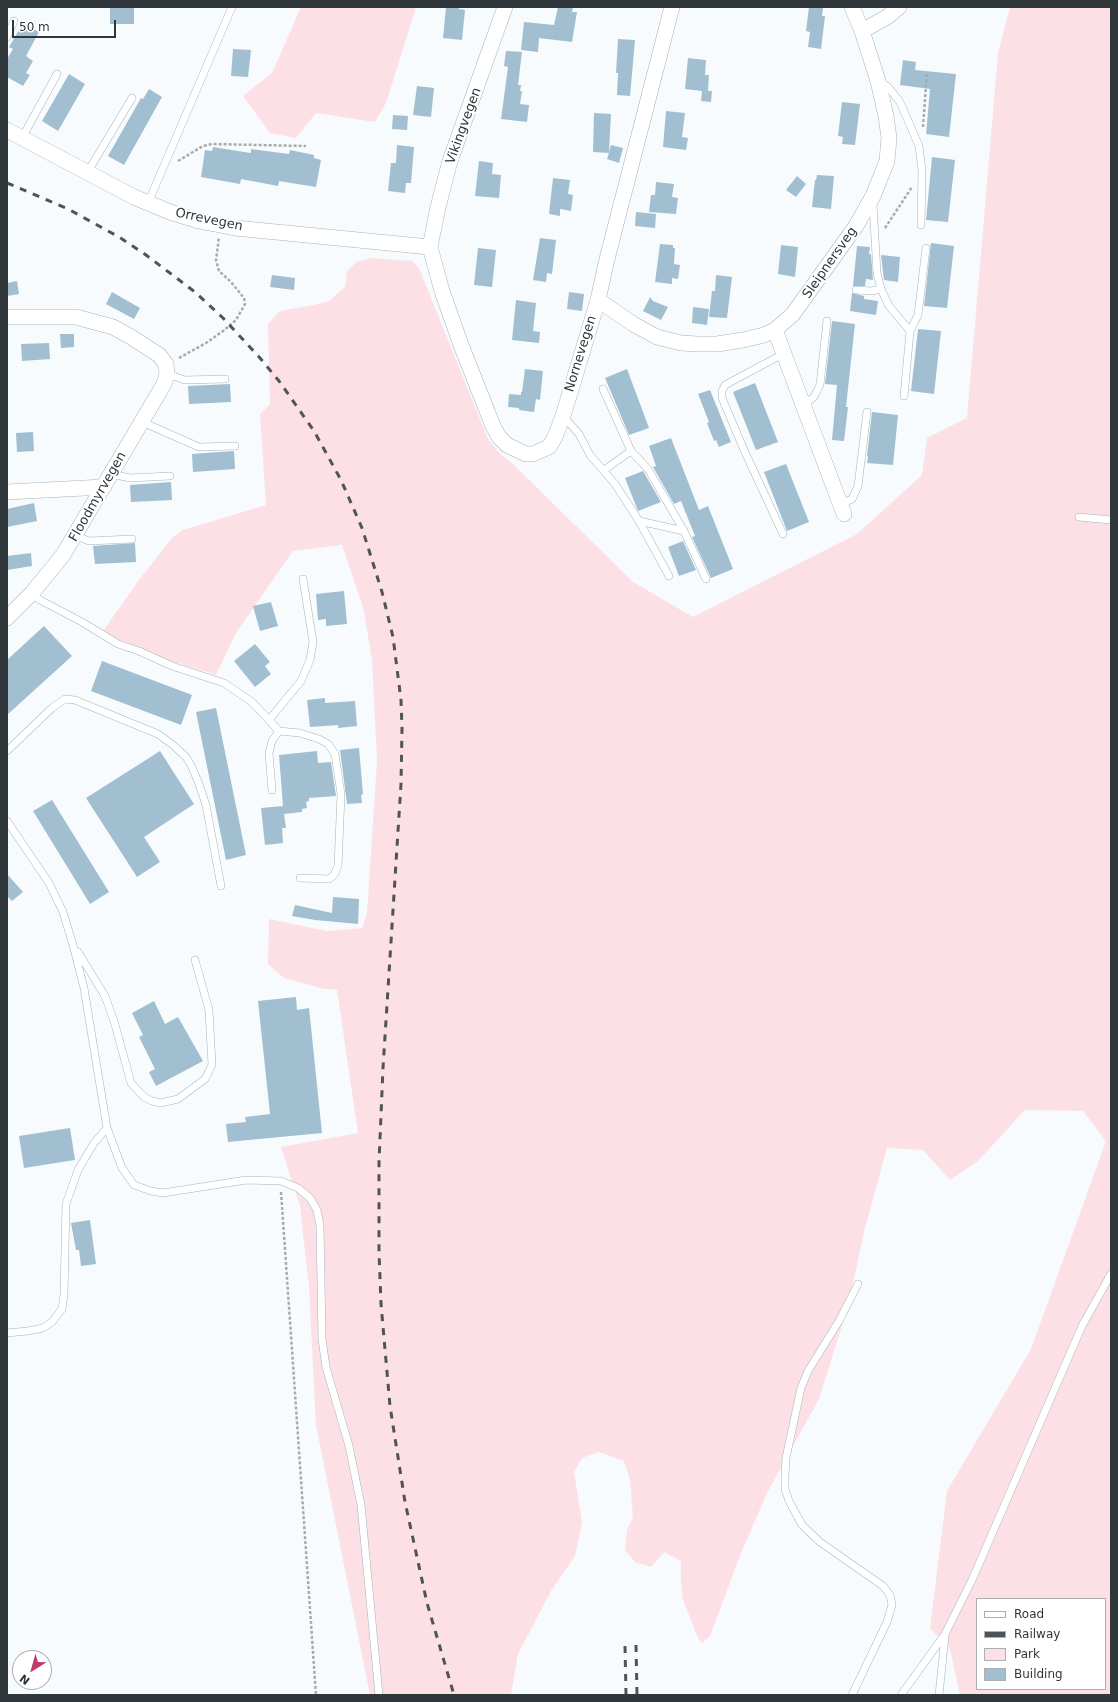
<!DOCTYPE html>
<html>
<head>
<meta charset="utf-8">
<style>
	body { margin:0 }
	#map { position:relative; width:1118px; height:1702px; overflow:hidden; background:#f7fbfd; font-family:"DejaVu Sans",sans-serif }
	canvas { display:block }
	.frame { position:absolute; inset:0; border:8px solid #30373b; pointer-events:none }
	.legend { position:absolute; left:976px; top:1598px; width:130px; height:92px; box-sizing:border-box; background:#fff; border:1px solid #acafb1; margin:0; padding:5px 7px; list-style:none; font-size:12px; color:#30373b }
	.legend li { display:flex; align-items:center; gap:8px; height:20px }
	.legend b { width:20px; border:1px solid #acafb1 }
	.north { position:absolute; left:12px; top:1650px; width:40px; height:40px; box-sizing:border-box; background:#fff; border:1px solid #acafb1; border-radius:50%; rotate:217deg; font-size:11px; font-weight:700; line-height:16px; text-align:center; color:#30373b }
	.north::after { content:''; display:block; margin:auto; width:14px; height:18px; background:#c2376d; clip-path:polygon(50% 0,100% 100%,50% 72%,0 100%) }
	.scale { position:absolute; left:12px; top:20px; width:104px; height:18px; box-sizing:border-box; border:2px solid #30373b; border-top:0; padding-left:5px; font-size:12px; line-height:14px; white-space:nowrap; color:#30373b; -webkit-text-stroke:3px #fff; paint-order:stroke }
</style>
</head>
<body>
<div id="map">
<canvas width="1118" height="1702"></canvas>
<div class="frame"></div>
<ul class="legend">
<li><b style="height:5px;background:#fff"></b>Road</li>
<li><b style="height:5px;background:#4e5458"></b>Railway</li>
<li><b style="height:11px;background:#fce0e6"></b>Park</li>
<li><b style="height:11px;background:#a1bfd0"></b>Building</li>
</ul>
<div class="north">N</div>
<div class="scale">50 m</div>
</div>
<script>
const g = document.querySelector('canvas').getContext('2d');
g.lineJoin = 'round';
function fillPath(path, color) { g.fillStyle = color; g.fill(path, 'evenodd'); }
const toPath = rows => new Path2D(rows.map(r => 'M' + r).join(''));
function strokePath(path, color, width, dash) { g.strokeStyle = color; g.lineWidth = width; g.lineCap = dash ? 'butt' : 'round'; g.setLineDash(dash || []); g.stroke(path); }
function label(font, color, halo, rows, align = 'center') {
  g.font = font + ' "DejaVu Sans",sans-serif'; g.lineWidth = 4; g.setLineDash([]); g.textBaseline = 'middle'; g.strokeStyle = halo; g.fillStyle = color; for (const [text, x, y, turn = 0] of rows) {
    g.save(); g.translate(x, y); g.rotate((+turn || 0) * Math.PI / 180); g.textAlign = isNaN(turn) ? turn : align; if (halo) g.strokeText(text, 0, 0); g.fillText(text, 0, 0); g.restore();
  }
}
const green = toPath([
	[301,7,416,7,386,103,375,122,316,113,296,138,270,133,243,96,272,73],
	[1010,7,1111,7,1111,1695,960,1695,950,1649,930,1628,947,1491,1031,1349,1106,1141,1083,1111,1025,1110,978,1161,950,1180,923,1150,887,1148,865,1228,847,1310,819,1399,767,1493,739,1558,710,1636,702,1643,698,1638,683,1600,681,1581,681,1561,664,1552,651,1567,635,1562,625,1550,627,1530,633,1517,630,1480,624,1461,599,1452,582,1458,574,1472,582,1522,575,1556,551,1591,518,1654,511,1695,370,1695,316,1425,309,1287,300,1206,281,1147,358,1133,337,990,320,988,284,978,268,964,269,919,327,931,362,928,367,913,377,761,372,659,363,607,342,545,293,551,236,633,216,675,131,649,103,631,139,580,172,538,183,530,266,505,260,414,270,404,268,324,280,311,309,306,329,301,345,287,347,271,356,262,370,258,412,261,419,268,488,439,500,454,514,465,633,582,693,617,857,534,922,475,927,438,967,418,998,53],
	[977,1599,1105,1599,1105,1689,977,1689]
]);
const building = toPath([
	[110,7,134,7,134,24,110,24],
	[446,7,459,7,459,9,465,10,462,40,443,38],
	[558,7,573,7,572,12,577,12,572,42,539,38,538,52,521,50,524,22,554,25],
	[809,7,823,8,822,16,825,16,821,49,808,47,810,32,806,31],
	[23,23,39,32,26,56,33,61,26,73,30,75,23,86,7,77,7,59,13,49,9,47],
	[618,39,635,40,630,96,617,95,618,73,616,73],
	[233,49,251,50,248,77,231,76],
	[506,51,522,52,518,85,521,85,520,91,522,91,520,104,529,105,527,122,501,119,508,67,504,66],
	[688,58,706,60,705,75,709,75,708,91,712,91,711,102,701,101,702,91,685,89],
	[903,60,916,62,915,70,956,74,949,137,926,134,930,89,900,85],
	[69,74,85,84,58,131,42,121],
	[417,86,434,88,431,117,413,115],
	[149,89,162,97,124,165,108,156,141,98,143,99],
	[842,102,860,104,855,145,842,144,843,137,838,136],
	[666,111,685,113,682,137,688,138,686,150,663,147],
	[594,113,611,114,609,152,611,145,623,148,619,163,607,159,609,153,593,152],
	[393,115,408,116,407,130,392,129],
	[397,145,414,147,411,183,406,183,405,193,388,191,391,163,396,163],
	[213,147,244,152,251,153,251,149,289,154,290,150,314,155,314,158,321,160,316,187,279,181,278,186,241,179,240,184,201,177,205,150,212,151],
	[932,157,955,160,948,222,926,220],
	[479,161,493,163,492,174,501,175,499,198,475,196],
	[817,175,834,176,831,209,812,207,815,180,816,180],
	[797,176,806,184,796,197,786,190],
	[553,178,570,180,568,194,573,195,571,211,560,209,560,216,549,214],
	[656,182,674,184,672,197,678,198,676,214,649,212,651,195,655,195],
	[636,212,656,214,655,228,635,226],
	[540,238,556,240,552,274,547,273,546,282,533,280],
	[931,243,954,246,947,308,924,306],
	[660,244,673,245,673,248,675,248,674,264,680,265,678,279,672,278,672,284,655,282],
	[781,245,798,247,795,277,778,274],
	[857,246,870,247,869,254,871,254,873,280,866,279,865,286,853,286],
	[478,248,496,250,492,287,474,285],
	[881,255,900,257,898,282,884,280],
	[272,275,295,278,294,290,270,287],
	[716,275,732,277,727,318,709,317,712,291,715,291],
	[17,281,19,294,7,296,7,283],
	[112,292,140,308,134,319,106,304],
	[569,292,584,294,582,311,567,309],
	[852,293,864,296,864,299,878,301,876,315,850,311],
	[650,297,653,301,668,307,661,320,643,311],
	[516,300,536,303,533,331,540,332,539,343,512,340],
	[693,307,709,309,707,325,692,323],
	[832,321,855,324,846,407,848,407,844,441,832,440,837,385,825,384],
	[918,329,941,331,934,394,911,391],
	[60,334,74,334,74,347,61,348],
	[49,343,50,359,22,361,21,344],
	[525,369,543,371,540,400,536,399,534,412,519,410,519,408,508,407,509,394,521,395,521,392,522,392],
	[627,369,649,428,629,435,605,378],
	[755,383,778,442,756,450,733,392],
	[230,384,231,402,189,404,188,386],
	[710,390,731,442,719,447,716,440,714,441,707,423,709,422,698,394],
	[872,412,898,415,893,465,867,463,868,457,867,456],
	[33,432,34,451,17,452,16,433],
	[671,438,699,510,708,506,733,569,711,578,692,537,695,536,681,501,674,504,653,467,656,466,649,446],
	[234,451,235,469,193,472,192,454],
	[786,464,809,522,787,531,764,472],
	[643,471,661,502,638,511,625,478],
	[171,482,172,500,131,502,130,485],
	[34,503,37,521,7,527,7,509],
	[683,541,696,570,679,576,668,547],
	[135,543,136,562,95,564,93,546],
	[31,553,32,566,7,570,7,556],
	[344,591,347,624,326,626,326,619,318,620,316,594],
	[271,602,278,626,260,631,253,606],
	[44,626,72,656,7,715,7,660],
	[255,644,270,662,265,666,271,674,255,687,234,661],
	[102,661,192,695,181,725,91,691],
	[325,698,325,703,355,701,357,726,338,728,338,725,310,727,307,700],
	[216,708,246,855,226,860,196,712],
	[359,748,363,794,361,795,362,803,347,804,340,750],
	[160,751,194,804,144,837,160,862,137,877,86,798],
	[317,751,318,763,331,762,336,796,309,798,309,801,306,802,307,808,302,809,302,812,284,814,286,828,282,828,283,843,265,845,261,808,283,806,279,755],
	[52,800,109,892,90,904,33,811],
	[7,874,23,892,12,901,7,896],
	[333,897,359,899,358,924,315,920,292,916,295,905,332,913],
	[296,997,297,1010,309,1008,322,1133,228,1142,226,1124,246,1122,245,1117,270,1114,258,1001],
	[154,1001,165,1024,178,1017,203,1061,156,1086,149,1072,155,1069,139,1037,143,1035,132,1013],
	[70,1128,75,1160,24,1168,19,1136],
	[90,1220,96,1264,81,1266,79,1250,76,1250,71,1223]
]);
const path = toPath([
	[923,127,927,72],
	[178,161,203,146,212,144,306,146],
	[885,228,912,187],
	[179,358,206,343,223,331,236,320,245,304,244,298,231,282,219,271,216,260,219,237],
	[281,1192,316,1695]
]);
const lane = toPath([
	[7,37,14,21],
	[880,82,888,87,900,102,919,146,922,171,921,225],
	[22,138,57,74],
	[87,173,132,98],
	[148,203,232,7],
	[873,204,877,273,881,289,889,306,910,331],
	[856,290,872,291,881,289],
	[783,354,725,385,722,391,722,398,744,450,783,534],
	[167,374,185,380,225,379],
	[603,389,631,451,648,469,684,531,706,579],
	[904,396,910,331,918,315,926,248],
	[803,405,814,397,820,385,827,321],
	[563,416,579,434,590,455,615,484,639,521,669,576],
	[142,422,199,447,235,446],
	[604,470,631,451],
	[111,474,130,478,170,476],
	[841,504,852,499,858,486,867,412],
	[1079,517,1111,520],
	[639,521,684,531],
	[76,536,89,541,132,539],
	[32,593,40,600,82,622,118,644,139,651,172,666,224,683,252,702,279,731],
	[269,720,301,681,310,660,313,642,303,579],
	[7,751,52,708,65,699,75,700,158,734,173,745,186,757,191,765,199,784,206,805,221,886],
	[272,790,269,753,272,741,279,731,300,733,319,739,328,744,335,754,341,794,338,866,334,875,329,879,300,878],
	[7,821,49,883,63,912,73,945,84,988,107,1128,122,1168,134,1185,151,1191,163,1193,246,1180,281,1181,298,1188,310,1198,317,1210,320,1226,322,1339,326,1367,349,1446,361,1505,379,1695],
	[78,952,105,996,114,1021,131,1083,144,1097,152,1101,161,1103,178,1099,205,1079,212,1065,209,1010,195,960],
	[7,1333,28,1331,43,1328,52,1322,62,1309,64,1295,66,1204,78,1170,94,1143,107,1128],
	[852,1695,887,1622,892,1605,890,1595,883,1586,820,1542,802,1525,789,1501,785,1489,785,1476,786,1458,801,1388,808,1371,839,1321,858,1284],
	[901,1695,945,1634,972,1580,1082,1326,1111,1274],
	[939,1695,945,1636]
]);
const street = toPath([
	[505,7,450,161,438,207,430,247,442,291,461,345,493,426,499,437,507,445,526,454,533,454,549,447,555,437,563,416,598,300,607,259,672,7],
	[862,31,887,17,899,7],
	[7,130,134,197,170,212,199,221,235,228,430,247],
	[598,300,633,324,657,337,681,343,697,344,717,344,743,340,764,335,775,330,793,314,856,226,873,196,887,161,889,138,886,116,878,81,862,31,852,7],
	[7,317,76,317,113,327,131,337,159,355,166,364,167,374,164,384,63,555,32,593,7,618],
	[775,330,844,514],
	[7,492,104,487]
]);
const rail = toPath([
	[7,183,68,209,119,237,146,255,195,292,223,318,260,358,279,381,314,431,341,480,362,528,382,592,393,637,401,700,402,728,401,784,383,1068,379,1162,379,1252,381,1304,390,1406,405,1502,427,1603,454,1695],
	[636,1645,637,1695],
	[625,1646,626,1695]
]);
const streetNames = [
	["Vikingvegen",464,126,-70],
	["Orrevegen",209,220,12],
	["Sleipnersveg",830,263,-55],
	["Nornevegen",581,354,-73],
	["Floodmyrvegen",98,497,-60]
];
fillPath(green, '#fce0e6');
fillPath(building, '#a1bfd0');
strokePath(lane, '#a2b4bf', 8);
strokePath(street, '#a2b4bf', 16);
strokePath(path, '#a6abae', 2.5, [3, 2]);
strokePath(lane, '#fff', 7);
strokePath(street, '#fff', 15);
strokePath(rail, '#4e5458', 3, [7, 7]);
label('13px', '#30373b', '#fff', streetNames);
</script>
</body>
</html>
